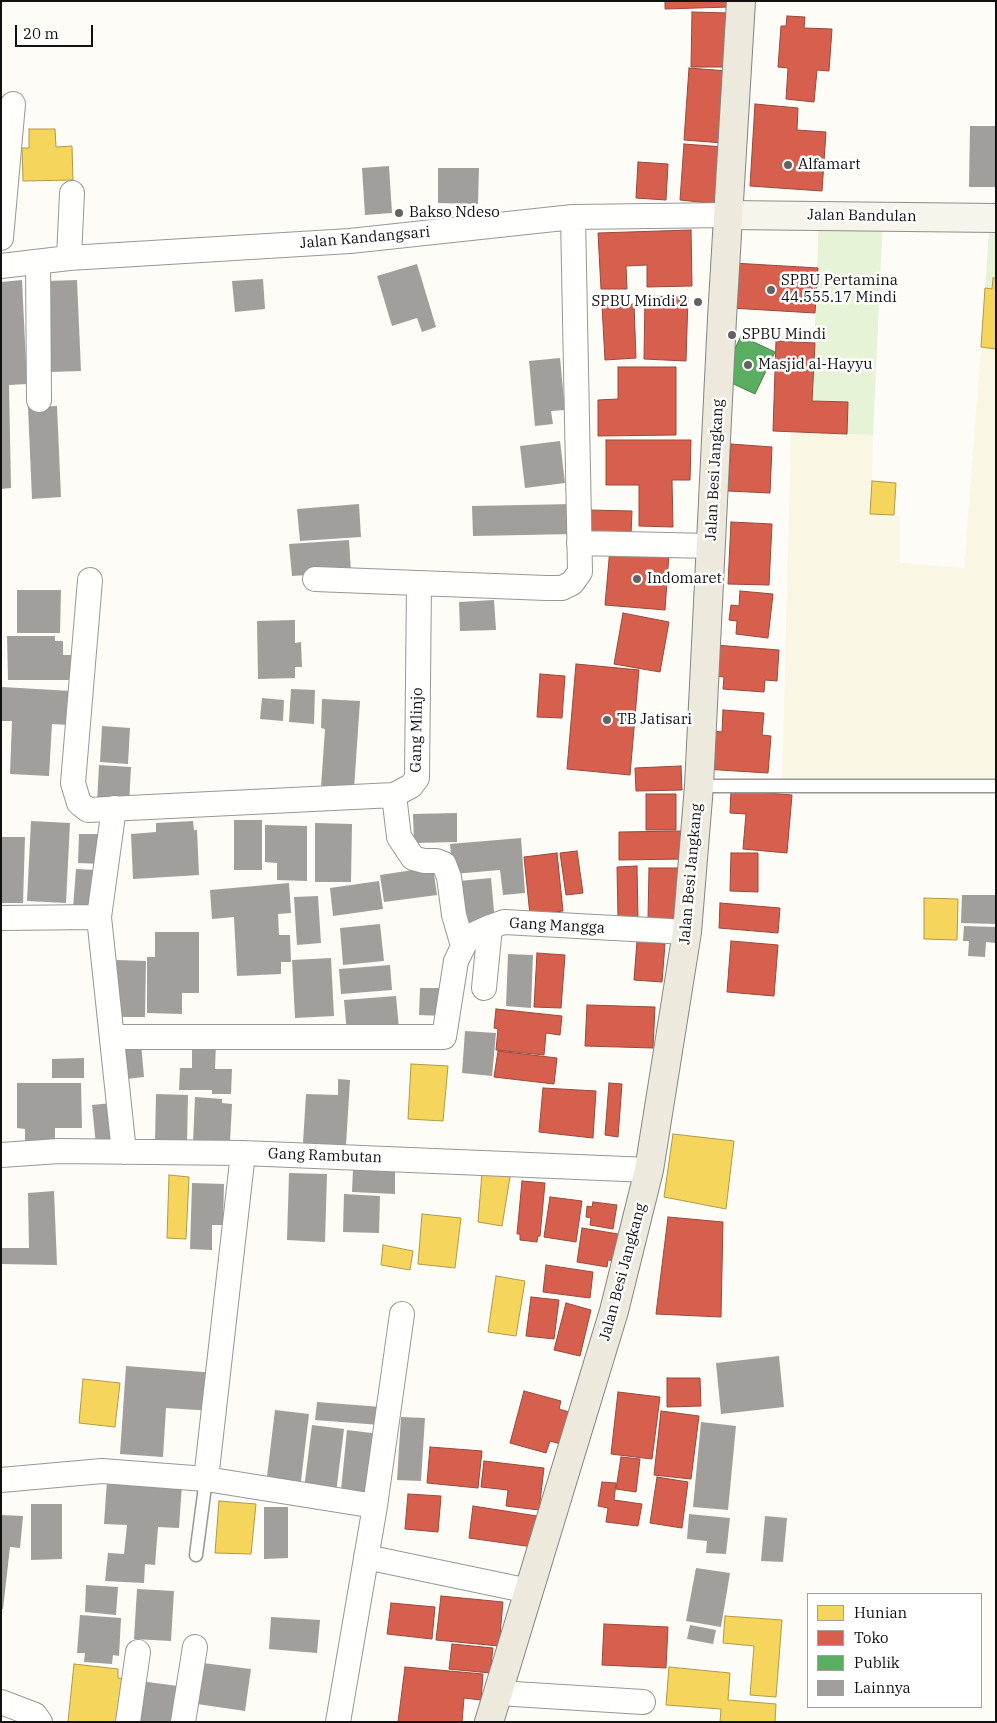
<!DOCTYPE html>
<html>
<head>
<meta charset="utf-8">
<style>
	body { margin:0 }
	#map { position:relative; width:997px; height:1723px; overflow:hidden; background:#fdfcf7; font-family:"IBM Plex Serif",serif }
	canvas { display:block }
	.frame { position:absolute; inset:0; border:2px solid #111; pointer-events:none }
	.legend { position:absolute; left:807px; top:1593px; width:175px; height:115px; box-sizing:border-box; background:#fff; border:1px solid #a0a0a0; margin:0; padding:6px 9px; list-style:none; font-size:15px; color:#111 }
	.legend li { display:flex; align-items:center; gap:10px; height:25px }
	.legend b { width:25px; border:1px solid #a0a0a0 }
	.scale { position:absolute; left:15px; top:25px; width:78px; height:22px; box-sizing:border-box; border:2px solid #111; border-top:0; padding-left:6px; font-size:15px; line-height:18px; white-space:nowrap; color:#111; -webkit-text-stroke:4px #fff; paint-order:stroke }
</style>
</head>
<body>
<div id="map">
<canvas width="997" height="1723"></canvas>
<div class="frame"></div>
<ul class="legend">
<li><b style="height:14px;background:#f6d55c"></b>Hunian</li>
<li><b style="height:14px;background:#d6604d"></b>Toko</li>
<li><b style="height:14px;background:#5aae61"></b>Publik</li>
<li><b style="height:14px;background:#a19f9c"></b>Lainnya</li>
</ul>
<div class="scale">20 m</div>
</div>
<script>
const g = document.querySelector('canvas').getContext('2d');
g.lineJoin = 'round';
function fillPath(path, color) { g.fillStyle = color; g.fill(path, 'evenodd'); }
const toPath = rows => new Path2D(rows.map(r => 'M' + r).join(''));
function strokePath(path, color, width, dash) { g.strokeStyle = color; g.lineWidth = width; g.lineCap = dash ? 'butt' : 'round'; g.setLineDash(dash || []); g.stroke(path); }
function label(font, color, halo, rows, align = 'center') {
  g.font = font + ' "IBM Plex Serif",serif'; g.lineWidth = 5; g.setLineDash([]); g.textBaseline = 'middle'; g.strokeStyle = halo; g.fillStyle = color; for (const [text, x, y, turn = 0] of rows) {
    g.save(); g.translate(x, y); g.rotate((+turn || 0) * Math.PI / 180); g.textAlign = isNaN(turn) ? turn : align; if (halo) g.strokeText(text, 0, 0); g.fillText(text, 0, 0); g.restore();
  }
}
const farmland = toPath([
	[981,347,996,349,996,786,782,786,791,432,873,435,871,514,900,516,900,563,964,568]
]);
const green = toPath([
	[819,216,883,216,873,435,847,434,848,402,812,401],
	[990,218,996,218,996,278,993,278,992,289,985,288]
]);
const homes = toPath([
	[29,129,55,129,56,147,72,146,73,180,23,181,22,148,29,148,29,129],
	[993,278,996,278,996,349,981,347,985,288,992,289,993,278],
	[872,481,896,483,894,515,870,514,872,481],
	[924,898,958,899,957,940,924,939,924,898],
	[411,1064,448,1066,443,1121,408,1119,411,1064],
	[673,1134,734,1141,726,1209,664,1197,673,1134],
	[482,1173,510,1177,502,1226,478,1222,482,1173],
	[169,1175,189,1177,186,1239,167,1238,169,1175],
	[422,1214,461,1218,455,1268,418,1264,422,1214],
	[383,1245,413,1251,410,1270,381,1265,383,1245],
	[496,1276,525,1281,516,1336,488,1332,496,1276],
	[83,1379,120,1383,115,1427,79,1423,83,1379],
	[219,1501,256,1504,251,1554,215,1553,219,1501],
	[725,1616,782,1620,776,1697,750,1695,754,1646,723,1643,725,1616],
	[74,1664,118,1669,118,1678,126,1679,122,1722,68,1722,74,1664],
	[669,1667,730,1673,728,1700,776,1704,775,1722,720,1722,721,1709,666,1705,669,1667]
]);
const shops = toPath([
	[665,1,729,1,729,7,665,9,665,1],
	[692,12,729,13,728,67,691,67,692,12],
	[787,16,805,17,804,28,832,29,829,71,817,70,814,102,786,99,788,68,778,67,781,26,786,26,787,16],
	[689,68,728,71,723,143,684,140,689,68],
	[755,104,798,108,797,130,826,132,822,191,750,186,755,104],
	[684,144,724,147,719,204,680,200,684,144],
	[638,162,668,164,666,200,636,198,638,162],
	[691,230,692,286,647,287,647,265,626,266,627,289,601,289,598,233,691,230],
	[733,263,818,268,815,313,731,308,733,263],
	[645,296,688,297,686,361,644,359,645,296],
	[634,304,636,358,605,360,602,306,634,304],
	[776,341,815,343,812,401,848,402,847,434,773,431,776,341],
	[618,367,676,367,676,435,598,436,598,400,618,399,618,367],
	[606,440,691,440,690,480,672,480,673,527,639,526,639,485,606,485,606,440],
	[731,444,772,447,770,493,728,491,731,444],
	[589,510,632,511,631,534,588,534,589,510],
	[731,522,772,524,769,585,728,584,731,522],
	[610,548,669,553,665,610,605,605,610,548],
	[740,591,773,594,768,638,736,634,737,621,729,620,731,605,739,606,740,591],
	[623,613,669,622,660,672,614,664,623,613],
	[715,645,779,650,777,681,765,680,764,692,723,689,724,677,713,676,715,645],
	[576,664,639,670,630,775,567,769,576,664],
	[540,674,565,676,562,718,537,717,540,674],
	[723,710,764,713,762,735,771,736,768,773,704,769,707,730,722,732,723,710],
	[681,766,682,790,636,791,635,768,681,766],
	[731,790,792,795,787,853,743,849,746,814,730,813,731,790],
	[646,794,676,794,676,830,646,830,646,794],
	[683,831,683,859,619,860,619,832,683,831],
	[577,851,583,893,566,895,560,853,577,851],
	[557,853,563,911,530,915,524,857,557,853],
	[731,853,758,853,758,892,730,891,731,853],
	[637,866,638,918,618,918,617,867,637,866],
	[649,868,683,868,682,919,648,918,649,868],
	[720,903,780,908,778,933,719,928,720,903],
	[637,941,665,944,662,982,634,980,637,941],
	[731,941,778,945,774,996,727,992,731,941],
	[537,953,565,955,561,1008,534,1007,537,953],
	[587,1005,655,1007,653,1048,585,1046,587,1005],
	[496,1009,562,1016,560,1035,546,1033,544,1055,496,1050,498,1029,494,1028,496,1009],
	[498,1051,557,1058,554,1084,494,1077,498,1051],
	[609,1083,622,1084,618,1137,605,1135,609,1083],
	[543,1088,596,1091,593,1138,539,1132,543,1088],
	[522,1181,545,1183,540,1236,538,1236,537,1242,520,1240,520,1234,517,1234,522,1181],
	[550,1197,582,1201,576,1242,544,1237,550,1197],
	[593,1202,617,1205,613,1229,590,1225,591,1218,586,1217,587,1206,592,1207,593,1202],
	[668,1217,723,1222,721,1317,656,1314,668,1217],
	[582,1228,624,1235,620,1261,608,1260,607,1267,577,1262,582,1228],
	[546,1265,593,1272,590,1298,543,1292,546,1265],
	[531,1297,559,1300,554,1339,526,1336,531,1297],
	[566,1303,591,1310,580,1356,554,1350,566,1303],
	[667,1378,700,1378,701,1406,667,1407,667,1378],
	[524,1391,561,1401,559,1409,576,1414,568,1446,550,1441,546,1453,510,1443,524,1391],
	[618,1392,660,1397,652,1459,611,1454,618,1392],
	[661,1411,699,1416,691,1479,654,1475,661,1411],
	[430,1447,482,1451,478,1488,427,1483,430,1447],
	[621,1457,640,1459,636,1492,616,1489,621,1457],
	[484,1461,544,1468,539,1510,506,1506,508,1490,481,1487,484,1461],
	[657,1477,688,1482,682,1528,650,1523,657,1477],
	[602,1482,616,1483,614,1500,642,1504,638,1526,606,1522,608,1508,598,1506,602,1482],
	[408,1494,441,1496,438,1532,405,1529,408,1494],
	[473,1506,537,1516,533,1547,469,1538,473,1506],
	[441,1596,503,1602,499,1646,436,1640,441,1596],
	[391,1603,435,1607,432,1639,387,1634,391,1603],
	[604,1624,668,1627,666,1668,602,1665,604,1624],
	[452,1644,493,1648,490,1673,449,1669,452,1644],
	[405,1667,483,1674,481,1700,464,1698,462,1722,398,1722,405,1667]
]);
const public = toPath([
	[741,336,775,352,755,394,721,378,741,336]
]);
const building = toPath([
	[970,126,996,126,996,187,969,187],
	[389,166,392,213,365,215,362,168],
	[438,168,479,168,478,204,438,203],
	[417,264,436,327,422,332,417,318,392,326,377,276],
	[263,279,265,309,235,312,232,281],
	[22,280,27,384,9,385,11,488,1,489,1,282],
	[77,280,81,371,51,372,47,281],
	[560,358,565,410,551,411,553,424,535,426,529,361],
	[57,406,61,497,32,499,28,407],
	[560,441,565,483,525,488,520,446],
	[359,504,361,537,300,541,297,509],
	[574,504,574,534,473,536,472,506],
	[349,540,351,572,292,576,289,544],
	[17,590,61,590,60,633,17,633],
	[494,600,496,630,460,631,459,602],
	[295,620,295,643,301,642,302,667,295,667,295,678,258,679,257,621],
	[7,636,55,636,55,641,63,641,63,655,74,655,74,680,8,680],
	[2,687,71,691,70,725,52,724,49,776,10,774,12,721,1,721],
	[291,689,315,690,314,724,289,722],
	[262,698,284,700,283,721,260,719],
	[322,699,360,701,354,789,321,787,325,729,321,728],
	[102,726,130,728,128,764,100,762],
	[99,765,131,767,129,804,97,803],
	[457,813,457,842,414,843,413,814],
	[234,820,262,820,262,870,234,870],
	[31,821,70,823,66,903,27,901],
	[193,821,194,830,197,830,199,875,133,879,131,834,156,832,156,823],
	[315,823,352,824,351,882,315,882],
	[265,825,307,826,307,881,277,880,277,863,265,862],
	[79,834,102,834,102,864,78,863],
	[1,837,25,837,23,903,1,903],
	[521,838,525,893,503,895,500,870,453,874,450,844],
	[433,867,437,895,384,902,380,875],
	[76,869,97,870,96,909,73,908],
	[491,878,495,923,462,925,459,881],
	[379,881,383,909,333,916,330,888],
	[289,883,291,913,278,914,279,935,290,935,291,962,281,962,281,974,237,976,234,917,212,919,210,890],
	[962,895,996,895,996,924,961,923],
	[318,896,321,943,297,945,294,897],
	[380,924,384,961,343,965,340,928],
	[964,926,996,927,996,943,986,942,985,957,968,956,969,941,963,941],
	[155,932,199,932,199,993,182,993,182,1014,147,1013,147,957,155,957],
	[508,954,533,955,531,1008,506,1006],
	[331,958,334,1016,295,1018,292,960],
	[117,960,146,961,145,1017,116,1017],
	[390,965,392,990,341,994,339,969],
	[420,988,444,988,443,1016,419,1015],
	[396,996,399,1029,347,1033,344,1000],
	[465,1031,496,1033,492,1076,462,1073],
	[141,1043,144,1077,126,1079,122,1044],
	[192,1043,216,1043,215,1069,232,1069,231,1094,212,1094,212,1090,179,1090,180,1068,192,1068],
	[84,1058,84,1078,52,1078,52,1059],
	[338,1079,350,1080,346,1145,303,1143,306,1094,338,1095],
	[17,1083,81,1083,82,1128,55,1128,55,1143,25,1144,25,1129,17,1128],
	[156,1094,188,1095,187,1143,155,1142],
	[195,1097,222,1099,222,1103,232,1104,230,1142,193,1143],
	[112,1103,116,1143,96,1145,92,1105],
	[353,1169,395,1170,395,1194,352,1192],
	[289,1173,327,1174,325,1242,287,1240],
	[192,1183,224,1184,223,1225,212,1225,212,1250,190,1249],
	[54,1191,57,1265,1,1264,1,1248,29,1248,28,1193],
	[344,1194,380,1196,379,1233,343,1232],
	[779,1356,784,1407,721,1414,716,1363],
	[126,1366,216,1373,213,1411,166,1408,163,1457,120,1454],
	[317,1402,381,1407,380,1425,315,1420],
	[275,1410,309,1414,300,1489,266,1485],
	[401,1417,425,1418,421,1481,397,1480],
	[701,1422,736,1426,728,1510,693,1507],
	[312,1425,344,1429,336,1493,304,1489],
	[347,1430,380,1434,373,1493,341,1490],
	[107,1480,182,1484,179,1528,158,1527,155,1565,145,1564,144,1583,105,1581,108,1553,124,1554,127,1525,104,1524],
	[31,1504,62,1504,62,1559,31,1560],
	[264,1507,288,1507,288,1558,264,1559],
	[689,1514,730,1518,726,1554,706,1553,707,1541,687,1539],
	[1,1515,23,1516,20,1548,10,1547,3,1609,1,1609],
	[765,1516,787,1518,783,1562,761,1561],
	[696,1568,730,1573,721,1627,686,1621],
	[86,1585,118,1587,116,1615,85,1612],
	[137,1589,174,1591,171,1641,134,1639],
	[80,1615,121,1618,119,1656,113,1655,112,1664,84,1662,85,1653,77,1653],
	[271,1617,320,1620,317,1653,269,1649],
	[690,1625,716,1630,713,1644,687,1639],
	[203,1663,251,1669,245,1711,197,1704],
	[140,1681,178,1686,174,1722,136,1722]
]);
const lane = toPath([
	[699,786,996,786],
	[196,1555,206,1479]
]);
const street = toPath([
	[1,238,13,104],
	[69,258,72,193],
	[38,262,39,400],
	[1,266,69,258,350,241,573,217,729,215],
	[579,543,711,546],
	[315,579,546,588,562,588,572,583,580,572,573,217],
	[90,580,73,783,79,803,88,810,394,795,411,786,417,778,419,584],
	[394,795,399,837,413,858,424,861,436,861,444,864,449,877,454,915,463,946],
	[114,808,99,917,124,1152],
	[1,918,99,917],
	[484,988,490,927],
	[112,1037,444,1037,456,961,468,937,490,927,504,922,687,932],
	[1,1155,59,1151,243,1153,649,1170],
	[206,1479,243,1153],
	[1,1480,102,1471,206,1479,375,1506],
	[366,1557,529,1591],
	[498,1693,643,1702],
	[1,1702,35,1715,40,1722],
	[128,1722,138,1652],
	[183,1722,195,1647],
	[338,1722,375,1506,402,1314]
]);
const secondary = toPath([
	[729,215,996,218]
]);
const primary = toPath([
	[489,1722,614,1311,649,1170,687,932,699,786,722,318,741,1]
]);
const markers = [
	[788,165,5,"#646362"],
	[399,213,5,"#646362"],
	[771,290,5,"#646362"],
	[698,302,5,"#646362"],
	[732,335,5,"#646362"],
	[748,365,5,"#646362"],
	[637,579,5,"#646362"],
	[607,720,5,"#646362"]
];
const poiNames = [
	["Alfamart",798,165],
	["Bakso Ndeso",409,213],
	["SPBU Pertamina",781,281],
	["44.555.17 Mindi",781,298],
	["SPBU Mindi 2",688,302,"right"],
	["SPBU Mindi",742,335],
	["Masjid al-Hayyu",758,365],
	["Indomaret",647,579],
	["TB Jatisari",617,720]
];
const streetNames = [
	["Jalan Bandulan",862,216,1],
	["Jalan Kandangsari",365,238,-5],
	["Jalan Besi Jangkang",715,470,-87],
	["Gang Mlinjo",417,730,-89],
	["Jalan Besi Jangkang",691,874,-85],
	["Gang Mangga",557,926,3],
	["Gang Rambutan",325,1156,2],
	["Jalan Besi Jangkang",623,1272,-75]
];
fillPath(farmland, '#f9f7e4');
fillPath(green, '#e7f3d7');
fillPath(homes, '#f6d55c');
strokePath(homes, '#b19a46', 1);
fillPath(shops, '#d6604d');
strokePath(shops, '#9b483b', 1);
fillPath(public, '#5aae61');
strokePath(public, '#447f49', 1);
fillPath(building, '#a19f9c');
strokePath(lane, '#979795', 15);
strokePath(street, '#979795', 26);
strokePath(secondary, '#8e8d8b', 30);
strokePath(primary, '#858482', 30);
strokePath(lane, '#fffffe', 12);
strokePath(street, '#fffffe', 24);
strokePath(secondary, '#f6f4eb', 28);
strokePath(primary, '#ede9dc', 28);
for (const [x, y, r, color] of markers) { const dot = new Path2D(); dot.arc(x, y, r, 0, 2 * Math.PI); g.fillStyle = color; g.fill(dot); strokePath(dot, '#fff', 2); }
label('15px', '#111', '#fff', poiNames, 'left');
label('15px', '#111', '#fff', streetNames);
</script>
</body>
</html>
